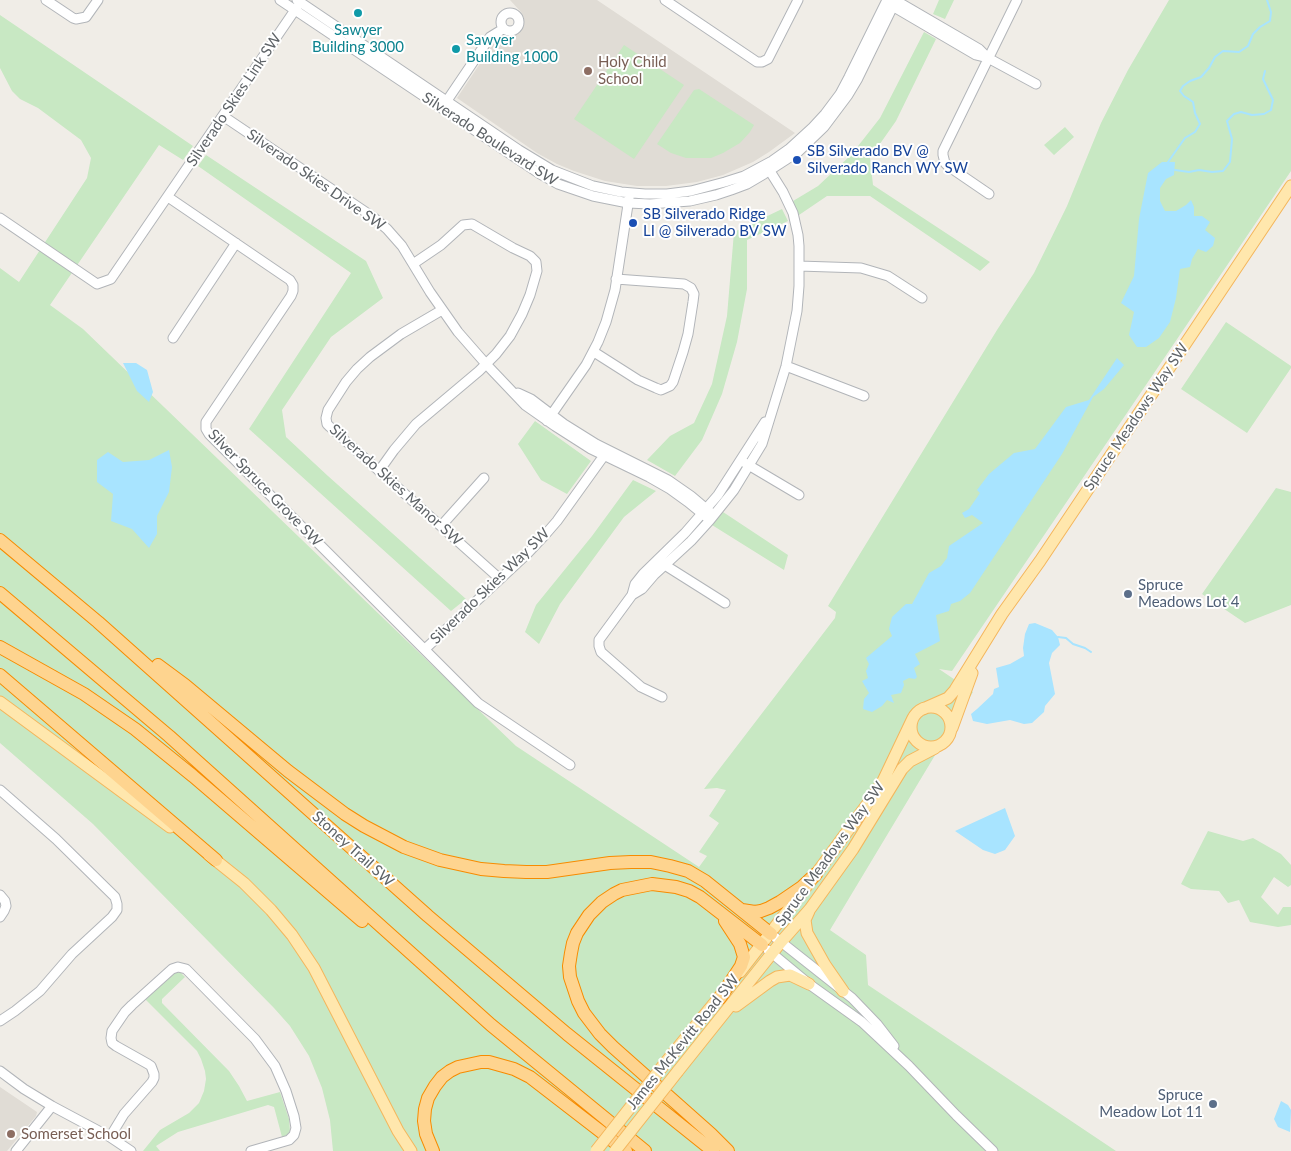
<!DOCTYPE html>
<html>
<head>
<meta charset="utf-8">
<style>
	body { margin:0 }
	canvas { display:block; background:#f0ede7 }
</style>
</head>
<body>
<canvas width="1291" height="1151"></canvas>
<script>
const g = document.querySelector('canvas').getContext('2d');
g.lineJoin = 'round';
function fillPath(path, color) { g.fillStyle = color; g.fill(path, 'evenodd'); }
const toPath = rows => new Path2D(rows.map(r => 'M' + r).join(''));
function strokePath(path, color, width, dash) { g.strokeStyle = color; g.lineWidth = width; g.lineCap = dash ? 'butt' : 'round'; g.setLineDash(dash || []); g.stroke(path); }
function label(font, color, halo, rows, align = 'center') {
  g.font = font + ' Lato,sans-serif'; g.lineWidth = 4; g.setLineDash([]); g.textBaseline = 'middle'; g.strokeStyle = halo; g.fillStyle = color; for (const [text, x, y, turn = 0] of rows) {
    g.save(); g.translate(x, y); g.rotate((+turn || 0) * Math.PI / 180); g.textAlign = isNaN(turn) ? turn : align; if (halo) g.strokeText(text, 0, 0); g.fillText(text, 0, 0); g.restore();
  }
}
const education = toPath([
	[510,0,597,0,795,133,769,152,753,162,723,175,697,182,666,186,637,186,605,181,574,171,557,164,537,153,457,98,493,44,503,38,517,34,523,26,524,19,521,12],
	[0,1087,37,1112,36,1116,7,1151,0,1151]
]);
const green = toPath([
	[939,0,954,0,945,19,933,14],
	[1169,0,1291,0,1291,171,952,671,939,669,973,692,830,930,866,955,868,985,1116,1151,333,1151,330,1120,322,1088,309,1056,290,1026,274,1008,93,824,0,743,0,268,19,282,87,178,91,158,81,140,38,108,20,99,12,91,0,68,0,15,193,146,183,160,159,145,50,305,83,329,516,746,699,867,707,856,699,852,719,823,709,816,726,790,717,788,704,789,835,618,836,612,828,606,997,330,1034,273,1067,206,1101,123,1128,70],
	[924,32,936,39,896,121,870,158,873,185,990,262,980,271,870,196,827,196,799,215,793,201,818,186,851,155,880,118],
	[624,45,684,85,634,159,574,119],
	[699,89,754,125,750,132,740,143,723,153,711,158,686,158,671,153,657,144,694,90],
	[1065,127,1074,137,1054,155,1044,145],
	[206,155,366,261,383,298,331,337,282,410,286,437,328,476,466,599,451,611,249,429,351,273,198,166],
	[782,209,788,221,747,240,747,289,737,342,722,394,702,440,675,476,647,460,670,436,694,423,712,384,727,316,734,232],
	[1226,322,1291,366,1291,368,1247,433,1181,389],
	[535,421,591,461,567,494,541,480,518,444],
	[633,480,656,491,624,517,560,604,539,644,525,632,536,605,592,536],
	[1276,488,1291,492,1291,605,1245,623,1202,594],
	[723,512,788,555,784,570,712,525],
	[1208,831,1243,841,1253,838,1281,854,1291,865,1291,885,1288,887,1274,877,1261,897,1278,915,1283,907,1291,907,1291,925,1278,927,1250,922,1239,900,1228,903,1219,891,1191,889,1181,884],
	[177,972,181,973,185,977,162,999,162,1003,229,1071,239,1086,247,1101,280,1092,289,1119,290,1131,287,1135,282,1137,274,1107,268,1105,178,1132,156,1146,160,1151,143,1151,160,1130,189,1113,199,1103,204,1091,206,1079,205,1071,201,1059,197,1051,145,999,174,973]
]);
const water = toPath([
	[1162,162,1175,162,1174,175,1166,179,1160,188,1160,201,1165,211,1176,211,1186,205,1191,200,1194,207,1194,216,1202,216,1210,222,1205,230,1215,238,1213,246,1206,252,1198,249,1192,259,1190,267,1180,269,1176,298,1170,322,1159,338,1146,347,1137,347,1129,335,1134,312,1121,303,1134,276,1139,219,1148,173],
	[1117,358,1124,365,1104,389,1093,397,1062,454,970,593,960,601,951,604,949,611,936,615,940,641,915,654,920,664,914,668,917,677,915,679,909,678,903,681,904,685,901,693,891,695,894,703,887,700,882,706,872,712,863,709,864,699,869,693,862,681,868,678,866,671,869,664,866,658,892,636,889,629,892,617,906,604,912,604,929,573,941,566,947,558,949,546,983,523,972,515,965,518,962,513,969,509,980,493,977,490,989,474,1014,453,1035,449,1066,407,1089,400],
	[123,363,136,363,147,370,153,392,149,402,137,391],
	[169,450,172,467,169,492,157,516,157,534,149,548,132,529,111,521,113,494,97,482,97,460,108,452,123,462,149,460],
	[1035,623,1052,630,1058,637,1060,645,1052,653,1049,663,1055,694,1045,706,1044,712,1032,723,1024,724,1010,720,987,724,973,721,971,714,977,709,993,694,994,689,999,687,996,668,1010,664,1024,656,1023,648,1025,634,1029,624],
	[1005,808,1015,836,1005,850,995,854,983,850,955,831],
	[1281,1101,1288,1105,1291,1110,1290,1132,1278,1127,1274,1119]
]);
const stream = toPath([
	[1168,162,1185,138,1195,132,1200,124,1195,113,1193,102,1184,96,1180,91,1183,86,1190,81,1201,77,1209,68,1215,57,1223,51,1239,52,1248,46,1253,34,1260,27,1270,21,1271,12,1267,0],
	[1175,170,1189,172,1199,170,1212,172,1223,171,1230,162,1232,139,1227,121,1234,114,1241,112,1252,115,1264,114,1271,110,1273,100,1263,79,1265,71],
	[1058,637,1066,638,1073,644,1085,648,1091,652]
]);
const minor = toPath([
	[46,0,73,18,76,19,86,17,98,0],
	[280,0,540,174,558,184,593,196,628,203,650,204,690,201,716,195,731,190,747,184,764,174,798,152,824,127,848,95,857,80,896,0],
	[297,0,519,150,552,170,593,186,621,192,645,194,667,194,691,191,725,182,744,176,772,161,789,149,813,127,825,114,840,94,849,77,887,0],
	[665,0,757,62,762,62,768,59,798,0],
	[895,0,979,49,988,58],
	[889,4,976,55,988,58,1036,84],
	'501 22a9 9 0 1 1 18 0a9 9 0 1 1-18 0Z',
	[444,105,490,37,503,29],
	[223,116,373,217,387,229,402,246,430,292,458,332,486,364,525,405,555,426,591,449,649,477,670,489,688,502,710,520],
	[989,194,948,166,945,163,943,155,943,151,1017,0],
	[168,197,284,276,290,280,293,285,293,291,291,296,206,422,206,429,209,434,478,703,570,765],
	[0,218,97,284,111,279,297,7],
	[799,266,861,268,888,276,922,298],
	[442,310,401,334,370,357,357,369,346,382,328,410,326,418,327,424,330,427,500,579],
	[173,338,236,243],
	[594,352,638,380,656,388,661,390,670,386,673,382,683,352,688,334,693,302,694,294,691,288,684,284,616,279],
	[786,366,864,396],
	[518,393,531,399,564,424,596,444,668,480,691,496,710,512],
	[547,421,586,365,598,342,606,322,615,290,629,198],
	[745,463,799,495],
	[379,471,394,450,416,424,479,371,496,354,510,336,522,314,530,295,537,271,536,262,530,256,513,248,472,224,463,225,441,245,413,264],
	[441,526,484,478],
	[660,562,725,603],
	[632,595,642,589,654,575,691,541,710,520,734,490,762,444,786,366,797,311,799,286,799,246,798,235,793,213,783,192,768,168],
	[425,649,527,554,544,536,557,521,608,450],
	[662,697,641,687,601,652,599,646,599,640,632,595,635,584,643,574,685,533,718,495,765,422],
	[0,790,56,839,115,897,117,904,117,910,112,917,72,954,40,991,15,1011,0,1021],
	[0,895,5,901,6,906,4,911,0,917],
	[771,934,852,998,877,1024,894,1046],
	[768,950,809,984,862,1022,909,1066,956,1115,993,1151],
	[0,1071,24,1089,52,1106,110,1137,131,1151],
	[110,1137,124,1114,152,1082,154,1078,154,1074,151,1066,148,1064,116,1046,112,1043,111,1038,112,1031,125,1012,132,1005,172,969,178,967,186,969,255,1039,275,1066,286,1091,294,1116,296,1128,294,1135,289,1140,251,1151],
	[16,1151,52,1106]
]);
const major = toPath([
	[0,702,170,827],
	'911 727a20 20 0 1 1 40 0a20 20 0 1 1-40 0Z',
	[923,709,948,698,955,690,1002,614,1040,561,1291,186],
	[952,728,972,673],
	[209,855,244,883,271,910,292,935,314,968,398,1131,411,1151],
	[809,911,805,920,807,933,825,965,843,991],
	[740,972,816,874,874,795,883,781,913,718],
	[736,1006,770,981,777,977,790,975,809,984],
	[666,1062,725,990],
	[678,1071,781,942,810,909,853,849,902,769,910,761,935,748]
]);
const highway = toPath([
	[0,540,98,622,428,916,567,1034,713,1151],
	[0,593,169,736,491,1025,645,1151],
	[0,647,84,694,135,729,193,776,362,921],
	[158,665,185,685,288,771,345,814,364,826,404,847,440,860,481,869,504,871,526,872,547,872,610,863,631,862,651,862,670,866,688,871,705,881,771,934],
	[0,675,216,860],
	[742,910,755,912,761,911,769,908,780,902,802,887,816,874],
	[720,998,741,966,744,957,740,944,725,921],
	[433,1151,426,1134,424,1121,425,1109,428,1098,435,1086,442,1077,450,1071,458,1067,481,1062,489,1062,514,1069,530,1077,626,1151],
	[728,1151,711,1134,613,1047,600,1034,584,1013,578,1001,570,977,569,966,571,953,573,943,577,933,589,915,602,902,614,894,622,890,652,884,676,887,689,891,700,897,762,945]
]);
const majorBridge = toPath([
	[596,1151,666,1062],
	[615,1151,678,1071]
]);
const markers = [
	[358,13,5,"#0f9aa8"],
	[456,49,5,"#0f9aa8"],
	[588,71,5,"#8d6e63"],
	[797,160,5,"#1a4fb4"],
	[633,223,5,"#1a4fb4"],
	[1128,594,5,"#5c6f8a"],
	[1213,1104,5,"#5c6f8a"],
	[11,1134,5,"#8d6e63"]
];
const cultureNames = [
	["Sawyer",358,30],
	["Building 3000",358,47],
	["Sawyer",466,40,"left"],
	["Building 1000",466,57,"left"]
];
const educationNames = [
	["Holy Child",598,62],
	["School",598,79],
	["Somerset School",21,1134]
];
const streetNames = [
	["Silverado Skies Link SW",234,100,-56],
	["Silverado Boulevard SW",490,139,33],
	["Silverado Skies Drive SW",316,180,35],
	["Spruce Meadows Way SW",1136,417,-56],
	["Silverado Skies Manor SW",396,485,42],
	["Silver Spruce Grove SW",265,488,46],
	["Silverado Skies Way SW",490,586,-44],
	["Stoney Trail SW",353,849,42],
	["Spruce Meadows Way SW",830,854,-54],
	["James McKevitt Road SW",683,1042,-51]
];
const transitNames = [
	["SB Silverado BV @",807,151],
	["Silverado Ranch WY SW",807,168],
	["SB Silverado Ridge",643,214],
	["LI @ Silverado BV SW",643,231]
];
const serviceNames = [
	["Spruce",1138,585],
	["Meadows Lot 4",1138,602],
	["Spruce",1203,1095,"right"],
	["Meadow Lot 11",1203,1112,"right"]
];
fillPath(education, '#e0dcd5');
fillPath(green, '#c8e8c3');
fillPath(water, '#a8e4ff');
strokePath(stream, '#a8e4ff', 2);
strokePath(minor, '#b2b5b9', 11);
strokePath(major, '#f4b65c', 13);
strokePath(highway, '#f78b00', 14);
strokePath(minor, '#fff', 9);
strokePath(major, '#ffe7ad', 11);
strokePath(highway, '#fed48f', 12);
strokePath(majorBridge, '#f4b65c', 13, []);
strokePath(majorBridge, '#ffe7ad', 11);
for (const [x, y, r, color] of markers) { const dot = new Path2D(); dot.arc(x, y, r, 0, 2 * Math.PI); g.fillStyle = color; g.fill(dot); strokePath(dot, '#fff', 2); }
label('15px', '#0d838f', '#fff', cultureNames);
label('15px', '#785e54', '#fff', educationNames, 'left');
label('15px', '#5e6367', '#fff', streetNames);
label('15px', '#164399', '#fff', transitNames, 'left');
label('15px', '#4e5e75', '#fff', serviceNames, 'left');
</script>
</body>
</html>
